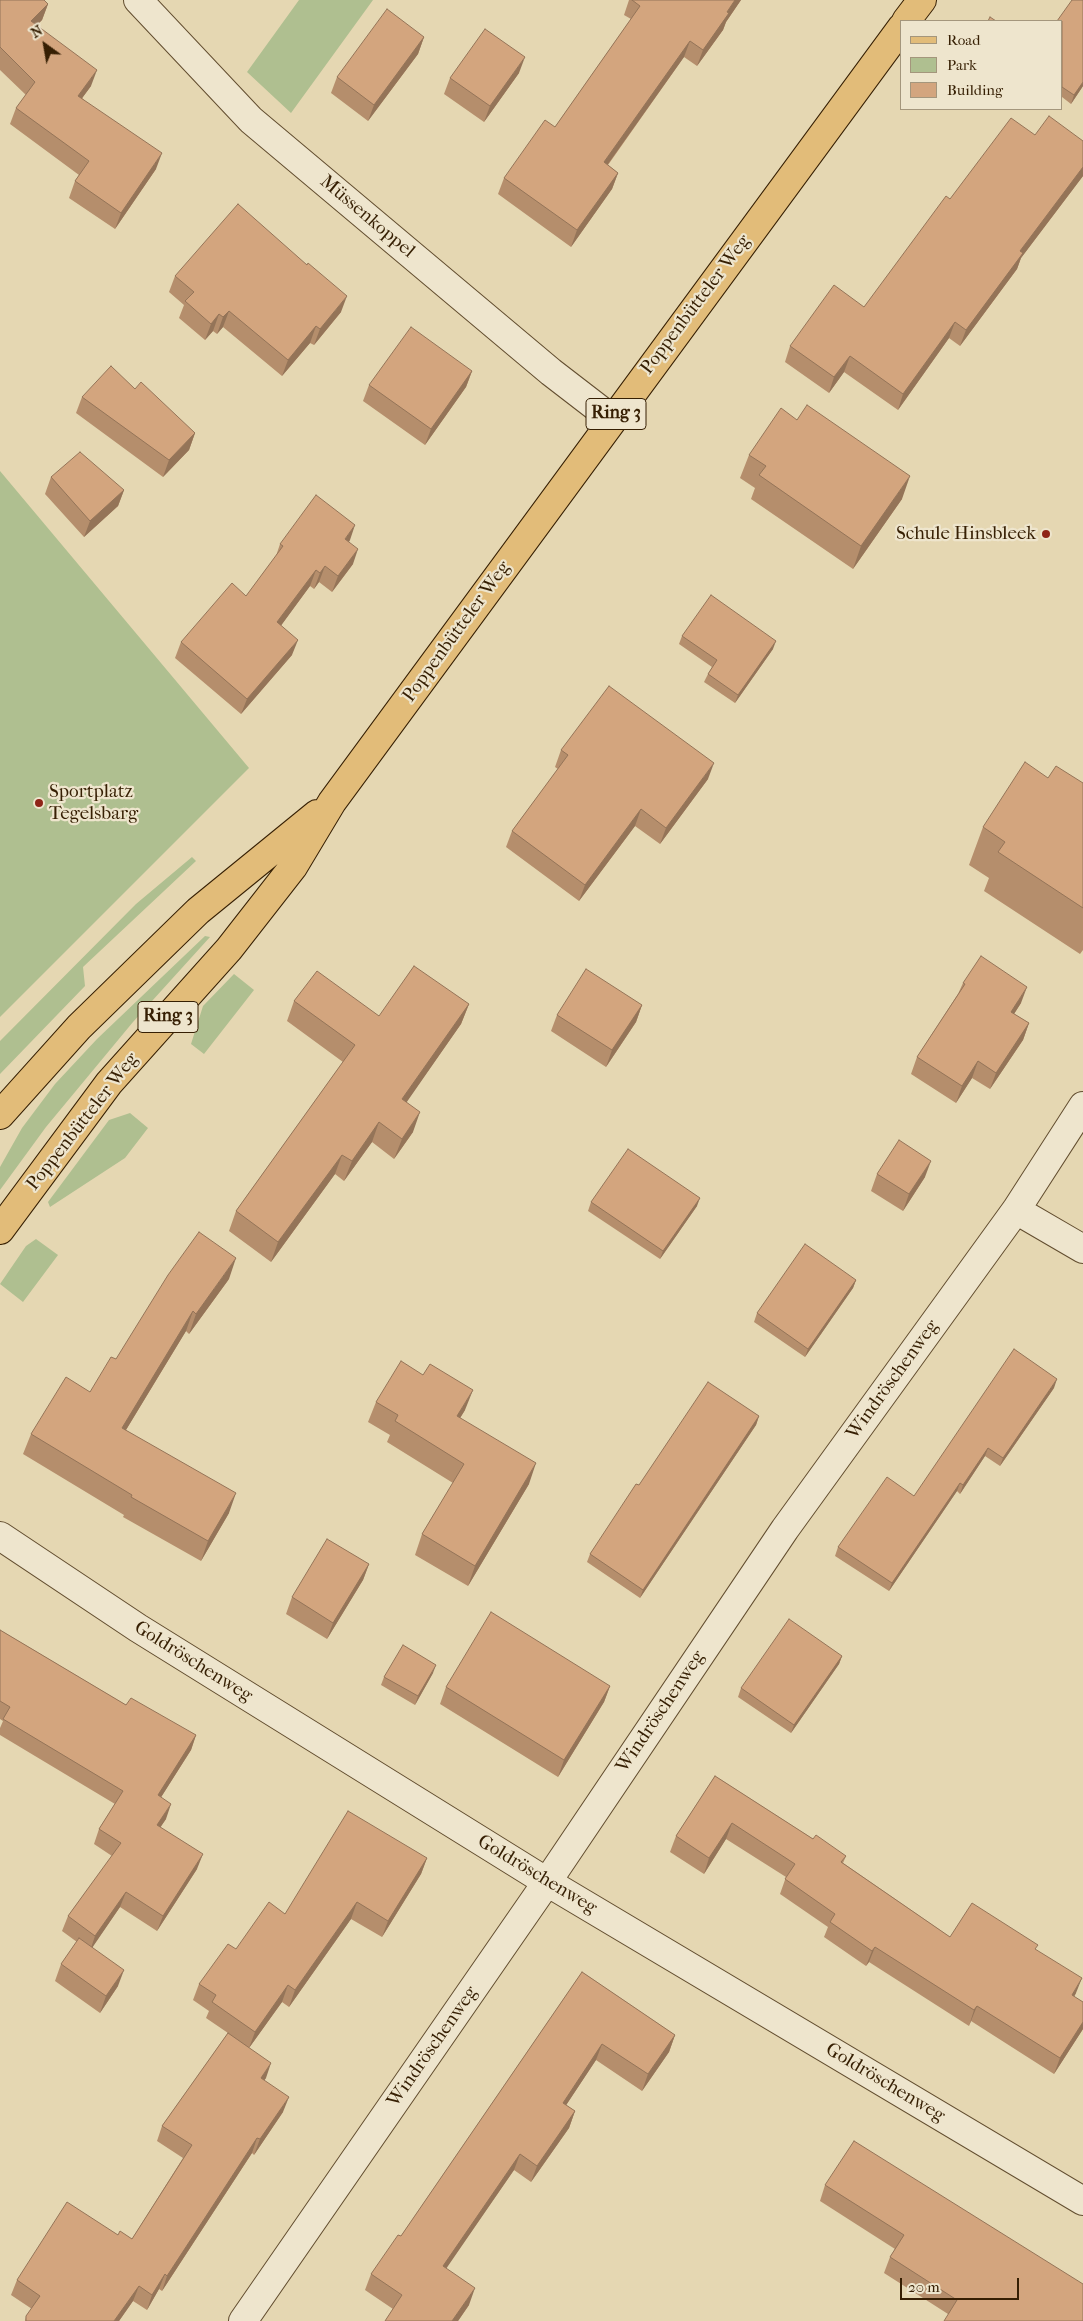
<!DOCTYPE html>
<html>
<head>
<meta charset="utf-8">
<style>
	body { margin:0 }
	#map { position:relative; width:1083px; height:2321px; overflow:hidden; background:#e5d7b2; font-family:"IM FELL French Canon",serif }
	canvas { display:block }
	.legend { position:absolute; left:900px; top:20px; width:162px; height:90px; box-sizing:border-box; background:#eee5cd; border:1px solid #a4967c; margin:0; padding:6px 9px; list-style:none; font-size:15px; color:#361f03 }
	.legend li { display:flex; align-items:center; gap:10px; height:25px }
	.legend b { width:25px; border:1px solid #a4967c }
	.north { position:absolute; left:20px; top:20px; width:50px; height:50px; -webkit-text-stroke:4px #eee5cd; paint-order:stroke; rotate:328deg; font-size:14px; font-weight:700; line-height:20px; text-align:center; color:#361f03 }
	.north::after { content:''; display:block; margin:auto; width:18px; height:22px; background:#361f03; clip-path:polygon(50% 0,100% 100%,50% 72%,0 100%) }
	.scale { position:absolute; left:900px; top:2278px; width:119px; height:22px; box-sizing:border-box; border:2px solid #361f03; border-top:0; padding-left:6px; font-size:15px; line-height:18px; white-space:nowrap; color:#361f03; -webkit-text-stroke:4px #eee5cd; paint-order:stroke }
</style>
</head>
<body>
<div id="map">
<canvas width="1083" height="2321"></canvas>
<ul class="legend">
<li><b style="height:6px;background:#e2bc79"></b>Road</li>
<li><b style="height:14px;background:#afbf90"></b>Park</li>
<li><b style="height:14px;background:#d3a57e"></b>Building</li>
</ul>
<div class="north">N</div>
<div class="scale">20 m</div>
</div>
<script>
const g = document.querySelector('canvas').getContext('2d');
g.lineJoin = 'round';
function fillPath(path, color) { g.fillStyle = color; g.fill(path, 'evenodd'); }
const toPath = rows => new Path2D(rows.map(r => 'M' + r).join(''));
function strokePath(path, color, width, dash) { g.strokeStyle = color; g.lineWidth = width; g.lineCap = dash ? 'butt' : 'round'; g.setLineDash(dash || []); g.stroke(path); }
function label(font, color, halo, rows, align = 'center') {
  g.font = font + ' "IM FELL French Canon",serif'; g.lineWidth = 4.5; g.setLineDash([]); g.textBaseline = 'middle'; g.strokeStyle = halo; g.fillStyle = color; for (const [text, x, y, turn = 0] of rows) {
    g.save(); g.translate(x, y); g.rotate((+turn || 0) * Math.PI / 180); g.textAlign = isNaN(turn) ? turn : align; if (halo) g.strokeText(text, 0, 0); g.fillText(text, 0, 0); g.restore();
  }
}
const green = toPath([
	[299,0,373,0,291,113,247,72],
	[0,471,249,768,0,1017],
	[192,857,196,861,83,967,85,986,0,1074,0,1041,136,904],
	[205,936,210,937,133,1022,46,1127,0,1190,0,1167,22,1128,55,1084,97,1039],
	[234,974,254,990,204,1054,191,1044,203,1006],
	[130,1113,148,1128,125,1158,50,1207,48,1202,109,1120],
	[36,1239,58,1255,23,1302,0,1284,26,1246]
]);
const street = toPath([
	[138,0,251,120,551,372,612,419],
	[1016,1210,1083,1249],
	[0,1536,138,1628,547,1882,1083,2201],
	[243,2321,547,1882,785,1529,1016,1210,1083,1106]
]);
const primary = toPath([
	[906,21,922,0],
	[0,1115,79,1027,198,911,317,814],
	[0,1230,109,1083,229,949,293,867,332,802,902,27]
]);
const wall = toPath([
	[0,0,48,4,42,20,37,25,91,86,82,98,156,169,115,229,69,198,75,181,79,175,10,124,16,108,26,95,0,70],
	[629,0,741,0,726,22,723,30,697,66,684,57,608,165,618,173,612,189,571,247,498,194,504,178,555,127,631,19,624,15],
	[1062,21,1083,86,1071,104,1062,97],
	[424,37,418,54,368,121,331,93,337,77],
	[519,73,484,122,444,94,450,78],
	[1035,135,1083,141,1083,176,1021,258,1017,269,960,346,949,338,898,410,844,372,829,393,785,362,790,346,864,307,950,199],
	[175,276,341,312,314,345,310,343,282,376,223,327,217,334,213,331,205,340,179,318,184,305,169,292],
	[472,371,466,387,425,445,363,401,369,385],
	[82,397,195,433,189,450,163,477,76,413],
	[749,455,902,499,853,569,751,499,755,488,740,478],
	[51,477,124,490,118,506,84,537,45,494],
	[350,540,349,542,353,564,332,592,319,582,314,589,310,586,281,625,292,655,241,714,175,658,181,642,246,596,276,556,280,544],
	[682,636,773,649,735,703,704,682,708,674,712,667,679,644],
	[561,750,708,779,660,844,635,826,579,901,506,847,512,831,558,769,555,767],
	[1048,778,1083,783,1083,950,1080,954,984,891,989,878,969,865,983,827],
	[963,983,1021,1003,1014,1014,1029,1023,1023,1040,990,1089,972,1078,956,1103,911,1074,917,1057,958,994],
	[294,1001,379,1016,469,1004,461,1024,406,1102,413,1132,394,1159,372,1142,344,1181,335,1174,271,1262,229,1231,236,1211,343,1062,287,1021],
	[642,1005,636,1022,606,1067,551,1031,557,1015],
	[877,1174,925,1177,903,1211,871,1191],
	[591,1202,697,1206,660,1259,588,1211],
	[229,1279,189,1334,186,1331,126,1430,229,1513,201,1561,123,1517,124,1515,23,1454,31,1434,90,1392,116,1359],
	[856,1280,853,1288,805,1357,754,1322,757,1313],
	[1054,1388,1000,1466,985,1456,960,1494,957,1491,889,1591,835,1556,838,1547,914,1496],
	[376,1402,465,1410,460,1418,529,1484,468,1586,415,1555,422,1534,453,1483,387,1442,390,1435,368,1422],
	[759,1416,756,1425,640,1598,587,1562,590,1554,639,1485],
	[369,1564,363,1580,327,1639,286,1614,292,1597],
	[0,1630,126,1705,196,1735,191,1750,161,1797,166,1819,160,1827,197,1869,157,1931,120,1907,92,1947,118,1986,100,2013,55,1981,61,1964,77,1942,62,1931,68,1916,112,1856,94,1844,99,1829,115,1804,0,1735,0,1728,3,1721,0,1719],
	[842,1656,839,1664,791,1733,738,1697,741,1688],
	[433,1673,415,1705,381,1685,384,1677],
	[610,1686,604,1702,558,1777,440,1704,446,1687],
	[715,1776,813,1839,846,1856,843,1863,950,1937,1036,1950,1076,1993,1074,1997,1083,2002,1083,2029,1054,2074,971,2021,969,2026,869,1962,866,1966,824,1937,828,1927,780,1894,786,1877,726,1839,704,1874,670,1852,676,1836],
	[427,1858,421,1874,382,1937,351,1919,289,2007,282,2002,249,2048,266,2078,264,2080,283,2112,254,2155,252,2153,162,2291,159,2289,147,2310,133,2301,119,2321,25,2321,26,2316,32,2309,11,2295,17,2280,118,2235,132,2239,183,2158,157,2141,162,2126,228,2033,206,2018,209,2011,193,2000,199,1984,236,1949,285,1914],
	[582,1972,675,2035,669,2052,642,2091,596,2060,566,2105,575,2111,569,2128,531,2182,514,2170,446,2268,469,2305,458,2321,385,2321,393,2309,365,2290,371,2274,401,2236],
	[825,2185,1083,2284,948,2314,884,2273,890,2257,895,2249,820,2201]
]);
const shadedWall = toPath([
	[735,0,741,0,726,22,723,30,697,66,703,50],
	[48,4,42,20,25,37,31,21],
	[424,37,418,54,368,121,374,105],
	[690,41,684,57,598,178,604,162],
	[525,57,519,73,484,122,490,106],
	[97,70,91,86,72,112,78,96],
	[1083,82,1083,86,1071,104,1074,95],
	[162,153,156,169,115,229,121,213],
	[1083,167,1083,176,1021,258,1017,269,960,346,966,330,1020,251],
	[618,173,612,189,571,247,577,230],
	[347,296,341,312,314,345,320,329],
	[229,311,223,327,217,334,223,317],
	[219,314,213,331,205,340,211,324],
	[955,322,949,338,898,410,903,394],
	[316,326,310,343,282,376,288,360],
	[850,356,844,372,829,393,834,377],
	[472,371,466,387,425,445,431,429],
	[195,433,189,450,163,477,169,460],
	[910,476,902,499,853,569,861,546],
	[124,490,118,506,84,537,90,521],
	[355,525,350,540,339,555,345,539],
	[358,549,353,564,332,592,338,576],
	[325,566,319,582,314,589,320,573],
	[316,570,310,586,272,638,277,622],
	[298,640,292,655,241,714,247,699],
	[776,641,773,649,735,703,738,695],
	[714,763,708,779,660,844,666,828],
	[641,809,635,826,579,901,585,885],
	[1027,987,1021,1003,1005,1028,1011,1012],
	[469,1004,461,1024,395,1119,402,1099],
	[642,1005,636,1022,606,1067,612,1050],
	[1029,1023,1023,1040,990,1089,996,1073],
	[978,1061,972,1078,956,1103,962,1086],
	[420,1112,413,1132,394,1159,402,1139],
	[379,1122,372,1142,344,1181,352,1161],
	[342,1155,335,1174,271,1262,278,1242],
	[931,1161,925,1177,903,1211,909,1194],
	[700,1198,697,1206,660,1259,663,1251],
	[236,1258,229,1279,189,1334,196,1314],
	[856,1280,853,1288,805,1357,808,1349],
	[193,1311,186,1331,115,1448,122,1428],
	[1057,1379,1054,1388,1000,1466,1003,1458],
	[473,1390,465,1410,449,1436,457,1416],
	[759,1416,756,1425,640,1598,643,1590],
	[988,1448,985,1456,960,1494,963,1485],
	[536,1463,529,1484,468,1586,475,1566],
	[960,1483,957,1491,889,1591,892,1583],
	[236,1493,229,1513,201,1561,208,1541],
	[369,1564,363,1580,327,1639,333,1623],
	[842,1656,839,1664,791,1733,794,1725],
	[436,1665,433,1673,415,1705,418,1696],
	[610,1686,604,1702,558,1777,564,1760],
	[196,1735,191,1750,153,1810,158,1795],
	[171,1804,166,1819,152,1840,157,1825],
	[732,1823,726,1839,704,1874,709,1858],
	[203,1854,197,1869,157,1931,163,1916],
	[427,1858,421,1874,382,1937,388,1921],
	[126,1892,120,1907,90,1951,95,1936],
	[357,1902,351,1919,289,2007,295,1990],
	[875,1947,869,1962,866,1966,872,1951],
	[124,1970,118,1986,100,2013,106,1996],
	[1082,1978,1076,1993,1066,2010,1072,1995],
	[288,1985,282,2002,249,2048,255,2032],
	[977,2006,969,2026,974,2010],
	[1083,2022,1083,2029,1054,2074,1060,2058],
	[675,2035,669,2052,642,2091,648,2074],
	[602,2044,596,2060,557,2119,563,2103],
	[271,2063,266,2078,255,2093,261,2078],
	[289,2097,283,2112,254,2155,260,2139],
	[575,2111,569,2128,531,2182,537,2166],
	[257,2138,252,2153,162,2291,167,2276],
	[520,2154,514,2170,437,2282,443,2266],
	[165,2274,159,2289,147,2310,152,2295],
	[139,2286,133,2301,119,2321,114,2321],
	[475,2288,469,2305,458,2321,452,2321]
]);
const building = toPath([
	[0,0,44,0,48,4,31,21,97,70,78,96,162,153,121,213,75,181,89,161,16,108,35,82,0,47,0,0],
	[632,0,735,0,727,12,729,13,703,50,690,41,604,162,618,173,577,230,504,178,545,120,555,127,640,6,632,0],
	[1072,0,1083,0,1083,82,1074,95,1062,87,1062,21,1057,21,1072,0],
	[387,9,424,37,374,105,337,77,387,9],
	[990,17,996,21,988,21,990,17],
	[485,29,525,57,490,106,450,78,485,29],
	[1049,116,1083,141,1083,167,1020,251,1023,253,966,330,955,322,903,394,850,356,834,377,790,346,834,285,864,307,946,196,950,199,1011,118,1035,135,1049,116],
	[238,204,307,265,308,263,347,296,320,329,316,326,288,360,229,311,223,317,219,314,211,324,185,301,194,292,175,276,238,204],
	[411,327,472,371,431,429,369,385,411,327],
	[111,366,135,389,141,382,195,433,169,460,82,397,111,366],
	[807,405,910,476,861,546,759,475,766,466,749,455,781,408,797,420,807,405],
	[80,452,124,490,90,521,51,477,80,452],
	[316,495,355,525,345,539,358,549,338,576,325,566,320,573,316,570,277,622,298,640,247,699,181,642,232,583,246,596,283,546,280,544,316,495],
	[711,595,776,641,738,695,708,674,717,660,682,636,711,595],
	[609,686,714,763,666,828,641,809,585,885,512,831,568,755,561,750,609,686],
	[1025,762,1048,778,1056,766,1083,783,1083,908,998,852,1005,842,983,827,1025,762],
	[981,956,1027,987,1011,1012,1029,1023,996,1073,978,1061,962,1086,917,1057,965,984,963,983,981,956],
	[414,966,469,1004,402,1099,420,1112,402,1139,379,1122,352,1161,342,1155,278,1242,236,1211,355,1045,294,1001,317,971,379,1016,414,966],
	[586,969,642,1005,612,1050,557,1015,586,969],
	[899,1140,931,1161,909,1194,877,1174,899,1140],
	[628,1149,700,1198,663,1251,591,1202,628,1149],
	[199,1232,236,1258,196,1314,193,1311,122,1428,236,1493,208,1541,131,1497,132,1495,31,1434,66,1377,90,1392,111,1357,116,1359,168,1275,199,1232],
	[805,1244,856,1280,808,1349,757,1313,805,1244],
	[1014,1349,1057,1379,1003,1458,988,1448,963,1485,960,1483,892,1583,838,1547,887,1477,914,1496,1014,1349],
	[401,1361,423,1375,430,1364,473,1390,457,1416,536,1463,475,1566,422,1534,464,1464,395,1421,398,1415,376,1402,401,1361],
	[708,1382,759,1416,643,1590,590,1554,636,1484,639,1485,708,1382],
	[327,1539,369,1564,333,1623,292,1597,327,1539],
	[491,1612,610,1686,564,1760,446,1687,491,1612],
	[789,1619,842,1656,794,1725,741,1688,789,1619],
	[0,1630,126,1705,131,1698,196,1735,158,1795,171,1804,157,1825,203,1854,163,1916,126,1892,95,1936,68,1916,121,1843,99,1829,123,1791,3,1719,10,1707,0,1701,0,1630],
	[403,1645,436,1665,418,1696,384,1677,403,1645],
	[715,1776,813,1839,816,1835,846,1856,841,1862,950,1937,972,1903,1038,1945,1035,1949,1082,1978,1072,1995,1083,2002,1083,2022,1060,2058,977,2006,974,2010,875,1947,872,1951,830,1922,835,1914,785,1879,795,1864,732,1823,709,1858,676,1836,715,1776],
	[348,1811,427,1858,388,1921,357,1902,295,1990,288,1985,255,2032,212,2002,216,1995,199,1984,228,1944,236,1949,269,1902,285,1914,348,1811],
	[79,1938,124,1970,106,1996,61,1964,79,1938],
	[582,1972,675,2035,648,2074,602,2044,563,2103,575,2111,537,2166,520,2154,443,2266,475,2288,452,2321,385,2321,402,2295,371,2274,398,2235,401,2236,582,1972],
	[228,2033,271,2063,261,2078,289,2097,260,2139,257,2138,167,2276,165,2274,152,2295,139,2286,114,2321,26,2321,26,2316,40,2296,17,2280,67,2202,118,2235,120,2231,132,2239,192,2145,162,2126,228,2033],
	[854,2141,1083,2284,1083,2321,944,2321,957,2300,890,2257,904,2235,825,2185,854,2141]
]);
const markers = [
	[1046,534,5,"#8f2418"],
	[39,803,5,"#8f2418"]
];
const shields = [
	[616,414,60],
	[168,1017,60]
];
const shieldNames = [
	["Ring 3",616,414],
	["Ring 3",168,1017]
];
const streetNames = [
	["Müssenkoppel",367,217,40],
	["Poppenbütteler Weg",696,305,-53],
	["Poppenbütteler Weg",457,632,-54],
	["Poppenbütteler Weg",83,1122,-52],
	["Windröschenweg",893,1380,-54],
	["Goldröschenweg",193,1662,32],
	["Windröschenweg",661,1712,-56],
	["Goldröschenweg",537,1875,31],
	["Windröschenweg",433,2047,-55],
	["Goldröschenweg",885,2083,31]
];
const poiNames = [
	["Schule Hinsbleek",1036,534],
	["Sportplatz",49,792,"left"],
	["Tegelsbarg",49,814,"left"]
];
fillPath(green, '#afbf90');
strokePath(street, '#624d2f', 30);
strokePath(primary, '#361f03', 30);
strokePath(street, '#eee5cd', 28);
strokePath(primary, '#e2bc79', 28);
fillPath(wall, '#b58e6c');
fillPath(shadedWall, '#947458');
fillPath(building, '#d3a57e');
strokePath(building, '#947458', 1);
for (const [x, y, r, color] of markers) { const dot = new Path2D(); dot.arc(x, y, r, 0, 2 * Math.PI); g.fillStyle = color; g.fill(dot); strokePath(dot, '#eee5cd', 2); }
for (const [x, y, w] of shields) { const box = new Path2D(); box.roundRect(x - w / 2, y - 15.5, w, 31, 4); g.fillStyle = '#eee5cd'; g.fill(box); strokePath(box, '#361f03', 1); }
label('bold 18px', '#361f03', null, shieldNames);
label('19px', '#361f03', '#eee5cd', streetNames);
label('19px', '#361f03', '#eee5cd', poiNames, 'right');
</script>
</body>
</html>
